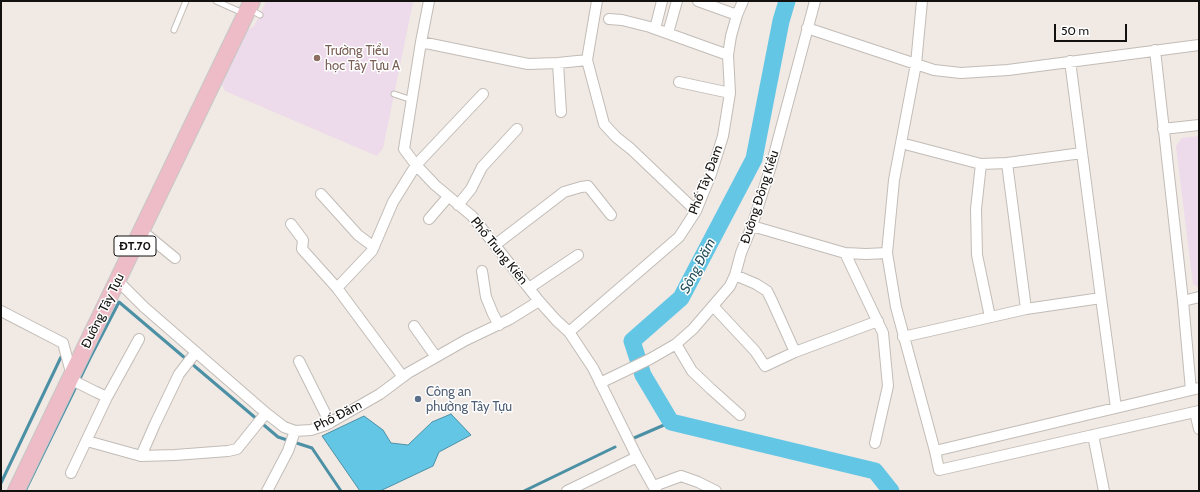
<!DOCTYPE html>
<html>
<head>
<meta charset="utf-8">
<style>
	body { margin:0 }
	#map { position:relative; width:1200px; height:492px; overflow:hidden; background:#f0e9e4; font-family:Cabin,sans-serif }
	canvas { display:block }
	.frame { position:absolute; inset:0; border:2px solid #141210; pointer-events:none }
	.scale { position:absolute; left:1054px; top:24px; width:73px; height:18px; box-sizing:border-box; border:2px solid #141210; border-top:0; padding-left:5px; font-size:12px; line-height:14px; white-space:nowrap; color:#141210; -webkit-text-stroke:3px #fff; paint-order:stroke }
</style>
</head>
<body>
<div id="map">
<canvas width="1200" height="492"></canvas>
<div class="frame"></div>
<div class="scale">50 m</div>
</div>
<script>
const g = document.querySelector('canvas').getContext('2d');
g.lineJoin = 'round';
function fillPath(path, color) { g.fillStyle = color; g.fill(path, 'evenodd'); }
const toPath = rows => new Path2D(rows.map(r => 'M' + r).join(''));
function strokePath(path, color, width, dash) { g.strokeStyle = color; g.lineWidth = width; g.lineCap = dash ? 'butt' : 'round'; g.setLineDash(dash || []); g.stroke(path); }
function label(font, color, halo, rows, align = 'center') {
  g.font = font + ' Cabin,sans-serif'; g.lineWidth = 3; g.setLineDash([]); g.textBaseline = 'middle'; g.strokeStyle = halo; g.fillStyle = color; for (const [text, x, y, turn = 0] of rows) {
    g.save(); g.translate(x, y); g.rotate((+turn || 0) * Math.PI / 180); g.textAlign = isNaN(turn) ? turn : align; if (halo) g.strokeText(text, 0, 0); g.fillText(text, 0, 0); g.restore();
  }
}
const education = toPath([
	[266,1,413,2,383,148,377,156,225,91,221,83,244,32,254,26,260,15],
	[1199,136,1199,288,1193,284,1176,146,1182,138]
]);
const water = toPath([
	[451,414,471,435,439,452,433,466,380,491,360,491,322,436,364,416,383,430,391,443,408,445,432,422,451,414]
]);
const stream = toPath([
	[634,438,671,422],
	[1,483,61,357],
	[25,491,90,358,119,302,278,437,312,448,341,491],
	[524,491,615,447]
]);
const river = toPath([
	[787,1,781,21,754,159,681,298,632,341,643,375,671,422,875,471,891,491]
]);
const service = toPath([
	[216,1,243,13],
	[251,10,260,15],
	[174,30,186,1],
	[394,94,412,100]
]);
const minor = toPath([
	[429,1,421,42,404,149,416,165,435,185,472,216,539,301,556,320,569,332,593,368,637,457,656,491],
	[597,1,587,60,604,124,616,137,631,149,696,211],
	[698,1,737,15],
	[922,1,916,64,894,180,887,253,896,307,935,451,939,470,1199,411],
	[609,19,622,20,650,27,728,55],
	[807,28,934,70,961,73,1008,70,1199,45],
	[655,29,662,1],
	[668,33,677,1],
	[421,42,528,64,558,63,587,60],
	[1155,50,1183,301,1191,390],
	[1070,61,1101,298],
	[558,63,561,112],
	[679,82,730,93],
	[1163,129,1199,125],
	[901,143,981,164,1007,163,1082,153],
	[1007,163,1026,309],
	[981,164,976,209,977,255,990,317],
	[321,194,358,235,374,247],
	[458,205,471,189,482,167,517,129],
	[429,219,448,197],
	[291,224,303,240,302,249,337,288,403,377],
	[752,226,845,253,866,254,887,253],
	[142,231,175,258],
	[495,245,564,192,581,187,588,186,611,215],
	[845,253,883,333,888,386,875,443],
	[482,271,486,297,493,314,499,325],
	[735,275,756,284,767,291,772,301,795,352],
	[118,281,144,307,266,413,284,427,295,431,311,430,326,425,380,394,408,373,466,340,510,319,539,301],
	[337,288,372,251,393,202,416,165,483,94],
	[529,288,578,255],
	[1183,301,1199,297],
	[713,306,755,351,765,366,795,352,878,321],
	[1,311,63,343,72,376,74,381,96,392,107,397,139,339],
	[414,326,436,357],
	[569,332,679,237,696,211,711,174,723,136,730,93,728,55,731,36,737,15,743,1],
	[903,337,1026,309,1101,298,1116,408],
	[676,344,692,371,711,389,740,415],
	[299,361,330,423],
	[600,383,650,359,676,344,693,329,730,286,735,275,741,253,752,226,771,166,815,1],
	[1195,412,1199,429],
	[1093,435,1104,491],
	[87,441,141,456,175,455,228,451,237,449,266,413],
	[935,451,1199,388],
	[141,456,155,424,179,374,196,352],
	[71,473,107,397],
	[654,486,681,476,698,482,716,491],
	[267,491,288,451,295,431],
	[567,491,637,457]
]);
const primary = toPath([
	[16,491,252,1]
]);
const markers = [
	[317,58,4,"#8d6e63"],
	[418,399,4,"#5c6f8a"]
];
const shields = [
	[135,246,42]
];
const shieldNames = [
	["ĐT.70",135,246]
];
const educationNames = [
	["Trường Tiểu",325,51],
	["học Tây Tựu A",325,66]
];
const streetNames = [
	["Phố Tây Đam",706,180,-69],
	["Đường Đông Kiều",760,197,-72],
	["Phố Trung Kiên",499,251,51],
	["Đường Tây Tựu",103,311,-64],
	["Phố Đăm",338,416,-27]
];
const serviceNames = [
	["Công an",426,392],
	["phường Tây Tựu",426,407]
];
const waterNames = [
	["Sông Đăm",698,266,-62]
];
fillPath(education, '#eddaea');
fillPath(water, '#64c6e5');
strokePath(water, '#4c90a5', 1);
strokePath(stream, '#4c90a5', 3);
strokePath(river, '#64c6e5', 17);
strokePath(service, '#c2bcb7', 7);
strokePath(minor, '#c2bcb7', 12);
strokePath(primary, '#c7c6c6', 18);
strokePath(service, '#fff', 5);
strokePath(minor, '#fff', 10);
strokePath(primary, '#eebcc6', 16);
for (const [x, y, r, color] of markers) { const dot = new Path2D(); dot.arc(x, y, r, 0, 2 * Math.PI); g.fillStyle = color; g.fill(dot); strokePath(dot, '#fff', 1.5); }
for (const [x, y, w] of shields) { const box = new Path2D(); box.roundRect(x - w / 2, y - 10, w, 20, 3); g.fillStyle = '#fff'; g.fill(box); strokePath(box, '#141210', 1); }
label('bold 12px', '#141210', null, shieldNames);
label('13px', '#785e54', '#fff', educationNames, 'left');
label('13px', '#141210', '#fff', streetNames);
label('13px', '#4e5e75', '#fff', serviceNames, 'left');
label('italic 14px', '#25505d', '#fff', waterNames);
</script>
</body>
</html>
